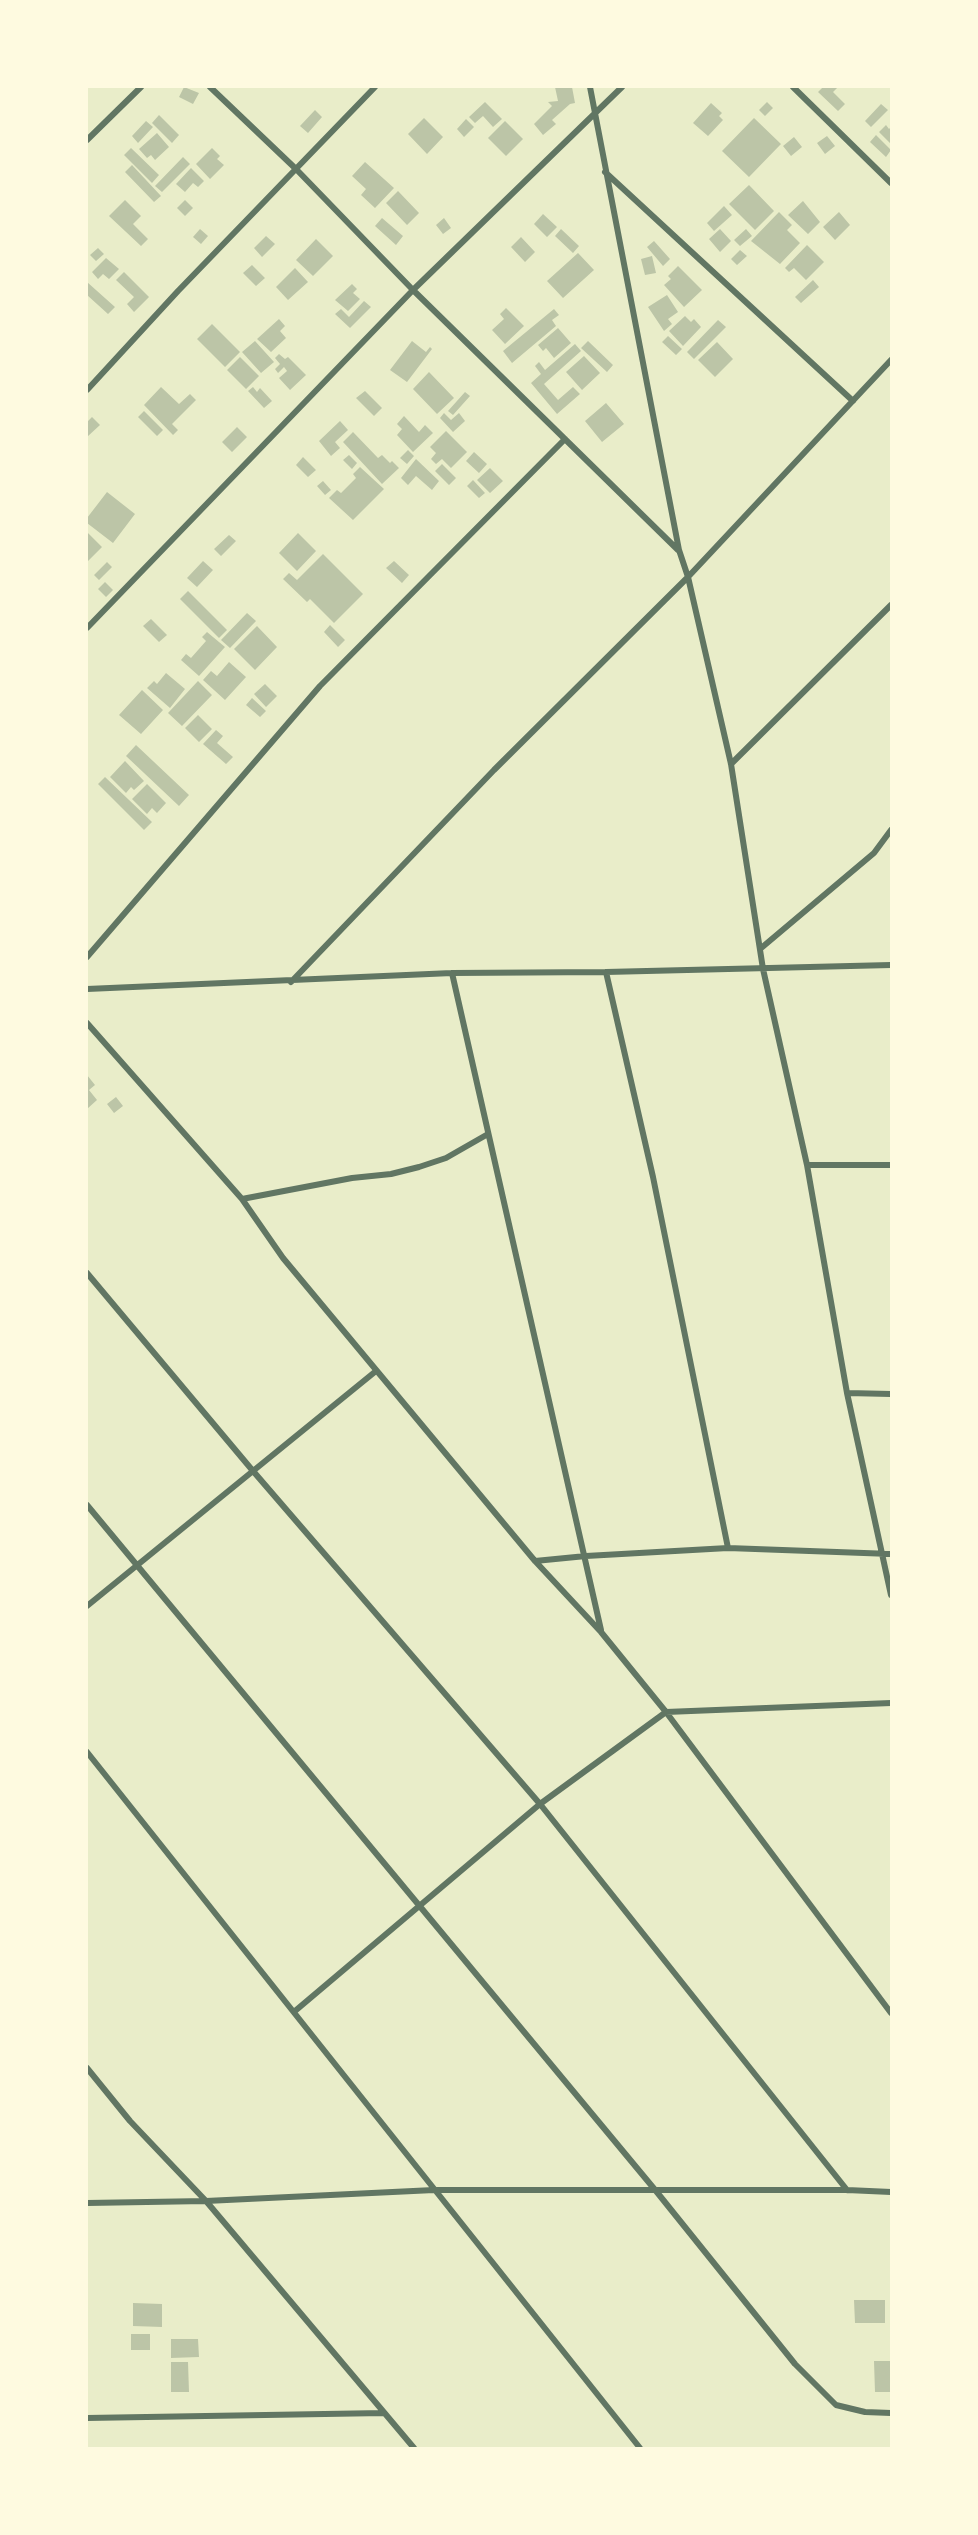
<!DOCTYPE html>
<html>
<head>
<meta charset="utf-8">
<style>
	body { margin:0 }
	#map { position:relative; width:978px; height:2535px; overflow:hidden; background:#e9edc9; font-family:"Public Sans",sans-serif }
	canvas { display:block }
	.frame { position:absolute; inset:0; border:88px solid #fefae0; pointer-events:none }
</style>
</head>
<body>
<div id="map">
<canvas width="978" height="2535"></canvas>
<div class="frame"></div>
</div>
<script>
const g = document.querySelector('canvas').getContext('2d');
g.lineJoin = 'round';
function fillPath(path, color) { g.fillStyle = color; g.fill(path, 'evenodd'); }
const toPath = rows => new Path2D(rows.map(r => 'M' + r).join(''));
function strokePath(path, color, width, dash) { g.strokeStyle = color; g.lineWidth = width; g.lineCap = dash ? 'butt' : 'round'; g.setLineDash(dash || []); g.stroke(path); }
const building = toPath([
	[184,87,199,93,193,104,179,97],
	[555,87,572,87,575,103,570,104,552,120,556,124,543,135,534,124,552,106,548,102,558,101],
	[823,87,838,87,833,92,845,104,838,111,818,92],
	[485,102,502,119,493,127,483,116,475,123,469,117],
	[767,102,773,108,765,116,759,110],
	[711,103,722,113,719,116,723,120,708,136,693,123],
	[881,104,888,110,871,127,865,121],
	[315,110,322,117,308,133,300,126],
	[159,115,179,135,172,143,152,123],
	[424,118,443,137,427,154,408,134],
	[754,118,781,144,749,177,722,151],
	[466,119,474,127,464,137,457,129],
	[146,121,153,127,138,143,132,136],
	[505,121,523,139,506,156,488,138],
	[886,125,889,129,891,127,891,144,879,132],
	[157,133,169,147,155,160,151,155,147,158,139,149],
	[876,135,891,150,886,157,870,142],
	[827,136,835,146,825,154,817,143],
	[794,137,802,147,791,156,783,146],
	[131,148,159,175,152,183,124,155],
	[212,148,220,156,217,159,224,165,210,179,196,164],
	[183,157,190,164,162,192,155,186],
	[365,162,394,188,375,208,361,195,366,189,352,176],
	[132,165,161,196,154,202,125,172],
	[191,168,204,181,198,187,193,183,185,192,176,184],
	[749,185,774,211,755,230,729,204],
	[398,191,419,213,407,225,386,203],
	[125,200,141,216,133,224,148,239,141,246,109,216],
	[185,200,193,208,185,216,177,208],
	[803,201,820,222,808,234,788,215],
	[724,206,732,215,714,231,707,223],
	[779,212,792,225,787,230,800,243,780,264,751,241],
	[839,212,850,225,835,240,823,227],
	[543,214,557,227,547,237,534,224],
	[382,218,403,236,396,245,375,226],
	[444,218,451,228,443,234,436,225],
	[200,229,208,236,201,244,193,237],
	[561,229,579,246,573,253,555,236],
	[720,229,731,241,720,252,709,239],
	[746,229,752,236,740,246,734,240],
	[266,236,275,244,262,257,254,248],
	[521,237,535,252,525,262,511,247],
	[316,239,333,256,313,276,296,260],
	[654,241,670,259,663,266,647,247],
	[807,245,824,262,806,280,794,268,789,272,785,268],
	[98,248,104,254,96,261,90,255],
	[740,250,747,256,737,265,731,259],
	[578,253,594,270,563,298,547,281],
	[652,256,656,273,645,275,641,259],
	[106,258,119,269,109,279,103,274,98,279,92,272],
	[252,265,265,278,256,286,243,273],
	[678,266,702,290,684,307,664,285,671,279,668,276],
	[295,268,308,282,288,300,276,287],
	[124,272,149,297,134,312,127,304,134,297,116,280],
	[813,280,819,287,801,303,795,297],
	[87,282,115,307,108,314,87,295],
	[352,284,357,289,353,293,360,299,348,311,335,300],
	[667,295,678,312,668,319,672,324,664,331,648,307],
	[364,301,371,307,350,328,335,314,341,309,349,317],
	[506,308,524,326,505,344,492,330,504,319,500,314],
	[554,309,559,315,552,320,556,326,512,363,503,351],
	[685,316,691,322,694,319,701,327,683,346,669,331],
	[279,319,285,326,280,331,286,338,271,352,257,339],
	[718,320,726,327,694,359,687,352],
	[212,324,240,352,225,367,197,339],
	[558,328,571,343,554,358,546,348,543,351,538,345],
	[668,336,682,349,676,355,662,342],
	[255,341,274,362,261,373,242,352],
	[412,341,426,352,430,347,432,349,407,382,390,370],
	[588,341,613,365,607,372,581,348],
	[717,342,733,359,715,377,698,360],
	[575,344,581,351,544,384,558,400,573,387,580,394,557,414,531,383,541,374,535,366,539,362,545,370],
	[279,354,285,359,288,357,306,375,290,390,279,378,287,371,284,367,278,373,275,369,280,364,275,358],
	[584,356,600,373,582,390,566,372],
	[240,357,259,376,246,389,227,370],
	[429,372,454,398,437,414,413,389],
	[161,387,179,404,190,394,196,400,172,424,178,430,173,435,144,405],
	[253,387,257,392,260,388,272,401,264,408,248,391],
	[365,391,382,408,374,416,356,398],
	[465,392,470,396,453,415,448,411],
	[606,403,624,424,602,442,585,421],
	[144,411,163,430,157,436,138,417],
	[444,413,451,420,459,413,465,421,453,432,440,418],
	[404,416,419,432,425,425,433,433,413,452,397,435,402,429,397,424],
	[92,417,100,425,87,437,87,422],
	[340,421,348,430,335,442,340,448,331,456,319,441],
	[237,427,247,437,232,452,222,442],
	[446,431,467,452,451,468,442,459,436,464,431,459,436,453,430,447],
	[353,432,378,458,382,455,390,463,392,461,399,468,382,484,343,442],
	[408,450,414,456,407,464,400,458],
	[474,452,487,464,479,473,466,461],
	[349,455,357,463,352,469,343,460],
	[303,457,316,470,308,477,296,465],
	[416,459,439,481,432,490,416,476,408,485,401,478],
	[442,464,456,478,449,485,435,471],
	[360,467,384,489,353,520,329,498,337,490,341,493,356,478,353,474],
	[490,468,503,481,490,493,477,480],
	[473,480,485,493,479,498,467,486],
	[323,481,331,490,325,495,317,486],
	[107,492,135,514,113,543,87,523,87,518],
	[87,532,102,547,87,562],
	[298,533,316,551,297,571,279,553],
	[229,535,236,541,221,556,214,549],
	[323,554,363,594,334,623,310,599,307,602,283,579,289,573,297,580],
	[203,561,213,570,197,587,187,578],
	[394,561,409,575,402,583,386,568],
	[107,562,112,567,99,580,94,575],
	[105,582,113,590,106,597,98,589],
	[188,591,227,630,219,638,180,599],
	[247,613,256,621,230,648,221,640],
	[151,619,167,635,159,642,143,626],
	[330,625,345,640,338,647,324,632],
	[257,626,277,647,255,670,234,649],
	[207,632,225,647,199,676,181,660,186,654,191,658,206,641,202,637],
	[229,662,246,677,225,700,203,680,211,671,217,676],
	[166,673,185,689,170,708,147,688,154,681,157,684],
	[198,681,212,695,182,726,168,713],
	[265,684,277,696,266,707,254,694],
	[142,690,163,710,141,734,119,715],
	[252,698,266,711,260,717,246,705],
	[198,715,212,729,199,742,185,728],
	[216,730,223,736,217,743,233,757,226,764,203,744],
	[136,745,189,795,179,806,126,756],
	[125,761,144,781,134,790,131,787,126,793,110,777],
	[105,777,152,822,144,830,98,784],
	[147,784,166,803,157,813,152,808,147,814,132,799],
	[87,1075,95,1085,89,1090,97,1100,87,1109],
	[116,1097,123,1106,114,1113,107,1104],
	[854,2300,885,2300,885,2323,855,2323],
	[133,2303,162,2304,162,2327,133,2326],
	[131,2334,150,2334,150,2350,131,2350],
	[171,2339,198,2339,199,2357,171,2358],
	[874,2361,891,2361,891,2392,875,2392],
	[171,2362,188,2362,189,2392,171,2392]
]);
const minor = toPath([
	[210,87,296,169,413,290,678,550],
	[590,87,679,550,688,577,731,764,763,969,807,1165,847,1393,891,1595],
	[793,87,891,183],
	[87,140,141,87],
	[605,172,853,401],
	[87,390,178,291,375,87],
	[87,628,413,290,622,87],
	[731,764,891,605],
	[760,949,874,853,891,830],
	[87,957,320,686,565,439],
	[606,972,653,1177,728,1548],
	[452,973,601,1630],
	[291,982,494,770,688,577,891,360],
	[87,989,452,973,606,972,891,965],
	[87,1023,242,1199,283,1258,535,1561,601,1632,666,1712,891,2013],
	[807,1165,891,1165],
	[242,1199,352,1178,391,1174,419,1167,446,1158,488,1134],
	[87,1273,253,1471,540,1804,847,2190],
	[847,1393,891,1394],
	[87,1505,656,2191,795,2364,836,2405,865,2412,891,2413],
	[535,1561,586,1556,728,1548,891,1554],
	[87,1606,376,1371],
	[87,1752,640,2448],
	[295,2011,540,1804,666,1712,891,1703],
	[87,2068,130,2121,206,2201,414,2448],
	[87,2203,206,2201,434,2190,847,2190,891,2192],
	[87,2418,384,2413]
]);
fillPath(building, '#bcc5a7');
strokePath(minor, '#617663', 6);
</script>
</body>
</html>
